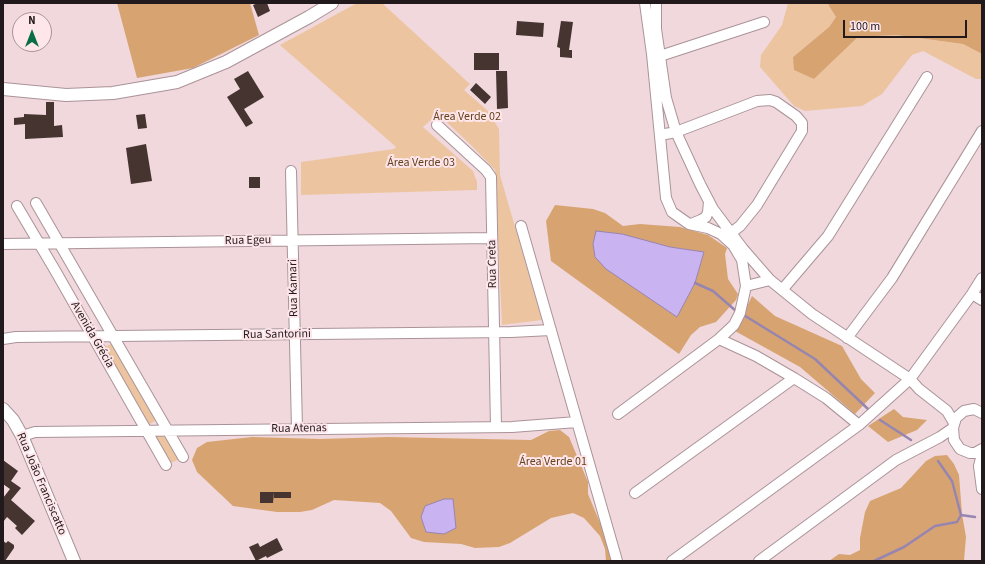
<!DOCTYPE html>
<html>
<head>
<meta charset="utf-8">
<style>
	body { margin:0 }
	#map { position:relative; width:985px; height:564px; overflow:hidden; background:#f0d8dd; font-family:"Source Sans 3",sans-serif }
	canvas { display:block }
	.frame { position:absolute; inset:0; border:4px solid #21191b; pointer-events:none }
	.north { position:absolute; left:12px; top:12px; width:40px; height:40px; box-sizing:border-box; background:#fee6eb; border:1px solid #a69498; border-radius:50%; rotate:0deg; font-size:11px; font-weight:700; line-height:16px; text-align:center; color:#21191b }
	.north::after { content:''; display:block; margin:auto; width:14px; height:18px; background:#086f45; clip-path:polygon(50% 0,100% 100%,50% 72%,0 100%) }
	.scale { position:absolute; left:843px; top:20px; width:124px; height:18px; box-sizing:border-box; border:2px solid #21191b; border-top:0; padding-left:5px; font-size:12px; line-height:14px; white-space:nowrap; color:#21191b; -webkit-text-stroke:3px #fee6eb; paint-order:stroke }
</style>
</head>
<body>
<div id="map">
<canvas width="985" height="564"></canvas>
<div class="frame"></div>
<div class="north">N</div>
<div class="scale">100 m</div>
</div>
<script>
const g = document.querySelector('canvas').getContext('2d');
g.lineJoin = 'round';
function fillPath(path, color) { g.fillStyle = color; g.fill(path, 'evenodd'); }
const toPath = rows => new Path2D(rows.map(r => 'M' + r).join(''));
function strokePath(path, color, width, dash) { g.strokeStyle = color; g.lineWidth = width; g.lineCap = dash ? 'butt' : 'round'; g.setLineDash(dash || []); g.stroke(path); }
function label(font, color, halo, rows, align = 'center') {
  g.font = font + ' "Source Sans 3",sans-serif'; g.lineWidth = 4; g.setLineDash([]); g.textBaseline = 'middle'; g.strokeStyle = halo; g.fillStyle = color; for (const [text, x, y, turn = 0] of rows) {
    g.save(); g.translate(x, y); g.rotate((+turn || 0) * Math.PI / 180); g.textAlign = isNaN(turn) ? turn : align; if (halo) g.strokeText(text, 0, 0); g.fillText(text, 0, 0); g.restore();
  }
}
const green = toPath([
	[357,3,382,3,470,84,464,90,487,110,499,129,500,175,542,320,502,325,495,170,471,145,438,114,423,127,473,171,477,182,477,190,301,195,301,162,394,149,396,147,280,45],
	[788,3,828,3,829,6,836,17,829,27,793,57,814,79,858,37,896,35,963,44,982,54,982,79,976,79,923,51,912,55,882,94,862,106,805,111,794,106,760,67,761,55,782,25],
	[111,344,113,345,156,417,155,421,150,424,147,423,106,352,106,346],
	[162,433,165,434,181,459,170,463,155,440,156,436]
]);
const forest = toPath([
	[117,3,250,3,259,35,193,68,137,78],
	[828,3,982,3,982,54,963,44,896,35,858,37,814,79,794,70,793,57,829,27,836,17,829,6],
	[555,205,593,209,605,213,623,226,640,224,680,227,708,235,727,248,725,254,728,279,738,294,736,300,716,322,700,327,691,335,679,354,551,261,546,221],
	[670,247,704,252,677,317],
	[752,296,775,316,842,346,861,379,875,393,855,414,800,367,735,331],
	[894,409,903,417,927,420,917,430,888,442,868,426],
	[560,430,569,437,588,482,588,494,608,542,612,561,606,561,605,549,600,536,584,518,573,513,551,518,510,543,499,547,475,548,461,544,424,542,411,538,391,511,380,503,334,500,312,510,300,512,277,512,233,506,197,472,192,460,197,448,207,442,252,437,320,439,388,437,531,440,549,431],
	[947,455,954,464,959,475,962,514,966,537,964,561,829,561,839,554,850,555,860,550,860,538,865,512,870,501,901,488,926,461,935,456]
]);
const water = toPath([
	[596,231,622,234,670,247,704,252,695,283,677,317,606,269,595,257,593,244,596,231],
	[444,499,453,499,456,528,444,534,426,532,421,517,425,506,444,499]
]);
const stream = toPath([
	[695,283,713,291,736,311],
	[742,314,815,359,868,409],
	[880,420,911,440],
	[938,461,952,481,961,515,975,517],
	[874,561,904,547,935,526,957,522,961,515]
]);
const building = toPath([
	[258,3,267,3,270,11,258,17,253,5],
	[517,21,544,23,543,37,516,35],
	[561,21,573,22,569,50,572,50,572,58,560,57,560,48,557,47],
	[474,53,499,53,499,70,474,70],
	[248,71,264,97,244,109,253,123,246,127,227,97,240,89,234,79],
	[496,71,507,71,508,108,497,109],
	[476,83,491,97,485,104,470,90],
	[46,102,54,102,54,126,62,125,63,137,25,139,25,124,14,125,14,118,24,117,24,114,46,115],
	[145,114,147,128,138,129,136,115],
	[146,144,152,181,131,184,126,148],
	[249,177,260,177,260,188,249,188],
	[3,460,18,471,11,481,21,488,11,500,35,521,22,535,15,528,17,526,7,517,3,522,3,498,10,489,3,484],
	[260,492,274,492,273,503,260,503],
	[274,492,291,492,291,498,274,498],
	[277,538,283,550,267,558,266,556,256,561,249,547,258,543,260,547],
	[3,541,6,543,8,541,14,545,14,548,5,561,3,561]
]);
const minor = toPath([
	[656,3,656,29,666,98,676,132,700,184,713,209,743,249,770,280,812,314,910,379,919,389,947,411,954,423],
	[660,56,764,22],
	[437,125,486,170,491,177,496,427],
	[660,135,676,132,757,101,770,100,776,102,796,116,802,123,802,131,757,205,740,226,731,233],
	[291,171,297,429],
	[36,203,183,457],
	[17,206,56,272,166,465],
	[691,224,701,220,706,217,708,212,709,202],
	[521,226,617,561],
	[3,244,492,238],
	[746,286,770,280],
	[782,290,828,236,927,77],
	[972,294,982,300],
	[847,338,892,278,982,131],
	[3,339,16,337,511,332,551,330],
	[719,339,756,356,794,378,826,398,859,425],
	[982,413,974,409,964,411,956,418,953,428,954,440,960,449,970,453,975,453,982,449],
	[618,414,719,339,734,325,740,313,746,286,742,260,733,245,721,234,708,228,689,224,672,212,666,198,652,54,645,3],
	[22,436,35,432,512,427,577,422],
	[982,454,979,466,982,489],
	[635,493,794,378],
	[672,561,859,425,910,379,972,294,982,278],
	[759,561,896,460,940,437,953,428]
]);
const tertiary = toPath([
	[3,89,66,95,113,93,177,82,226,62,309,17,332,3],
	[3,409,13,420,22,436,74,561]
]);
const parkNames = [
	["Área Verde 02",467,117],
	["Área Verde 03",421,163],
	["Área Verde 01",553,462]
];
const streetNames = [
	["Rua Egeu",248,241,-1],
	["Rua Creta",493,264,-91],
	["Rua Kamari",294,288,-91],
	["Avenida Grécia",92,335,60],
	["Rua Santorini",277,335,-1],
	["Rua Atenas",299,429,-1],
	["Rua João Franciscatto",41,484,67]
];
fillPath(green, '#ecc5a0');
fillPath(forest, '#d7a471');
fillPath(water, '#cab3f1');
strokePath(water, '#9785b1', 1);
strokePath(stream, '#9785b1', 2.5);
fillPath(building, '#463430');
strokePath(minor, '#aa9398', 12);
strokePath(tertiary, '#aa9398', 14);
strokePath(minor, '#fff', 10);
strokePath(tertiary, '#fff', 12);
label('12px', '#65421c', '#fee6eb', parkNames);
label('12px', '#21191b', '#fee6eb', streetNames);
</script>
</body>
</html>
